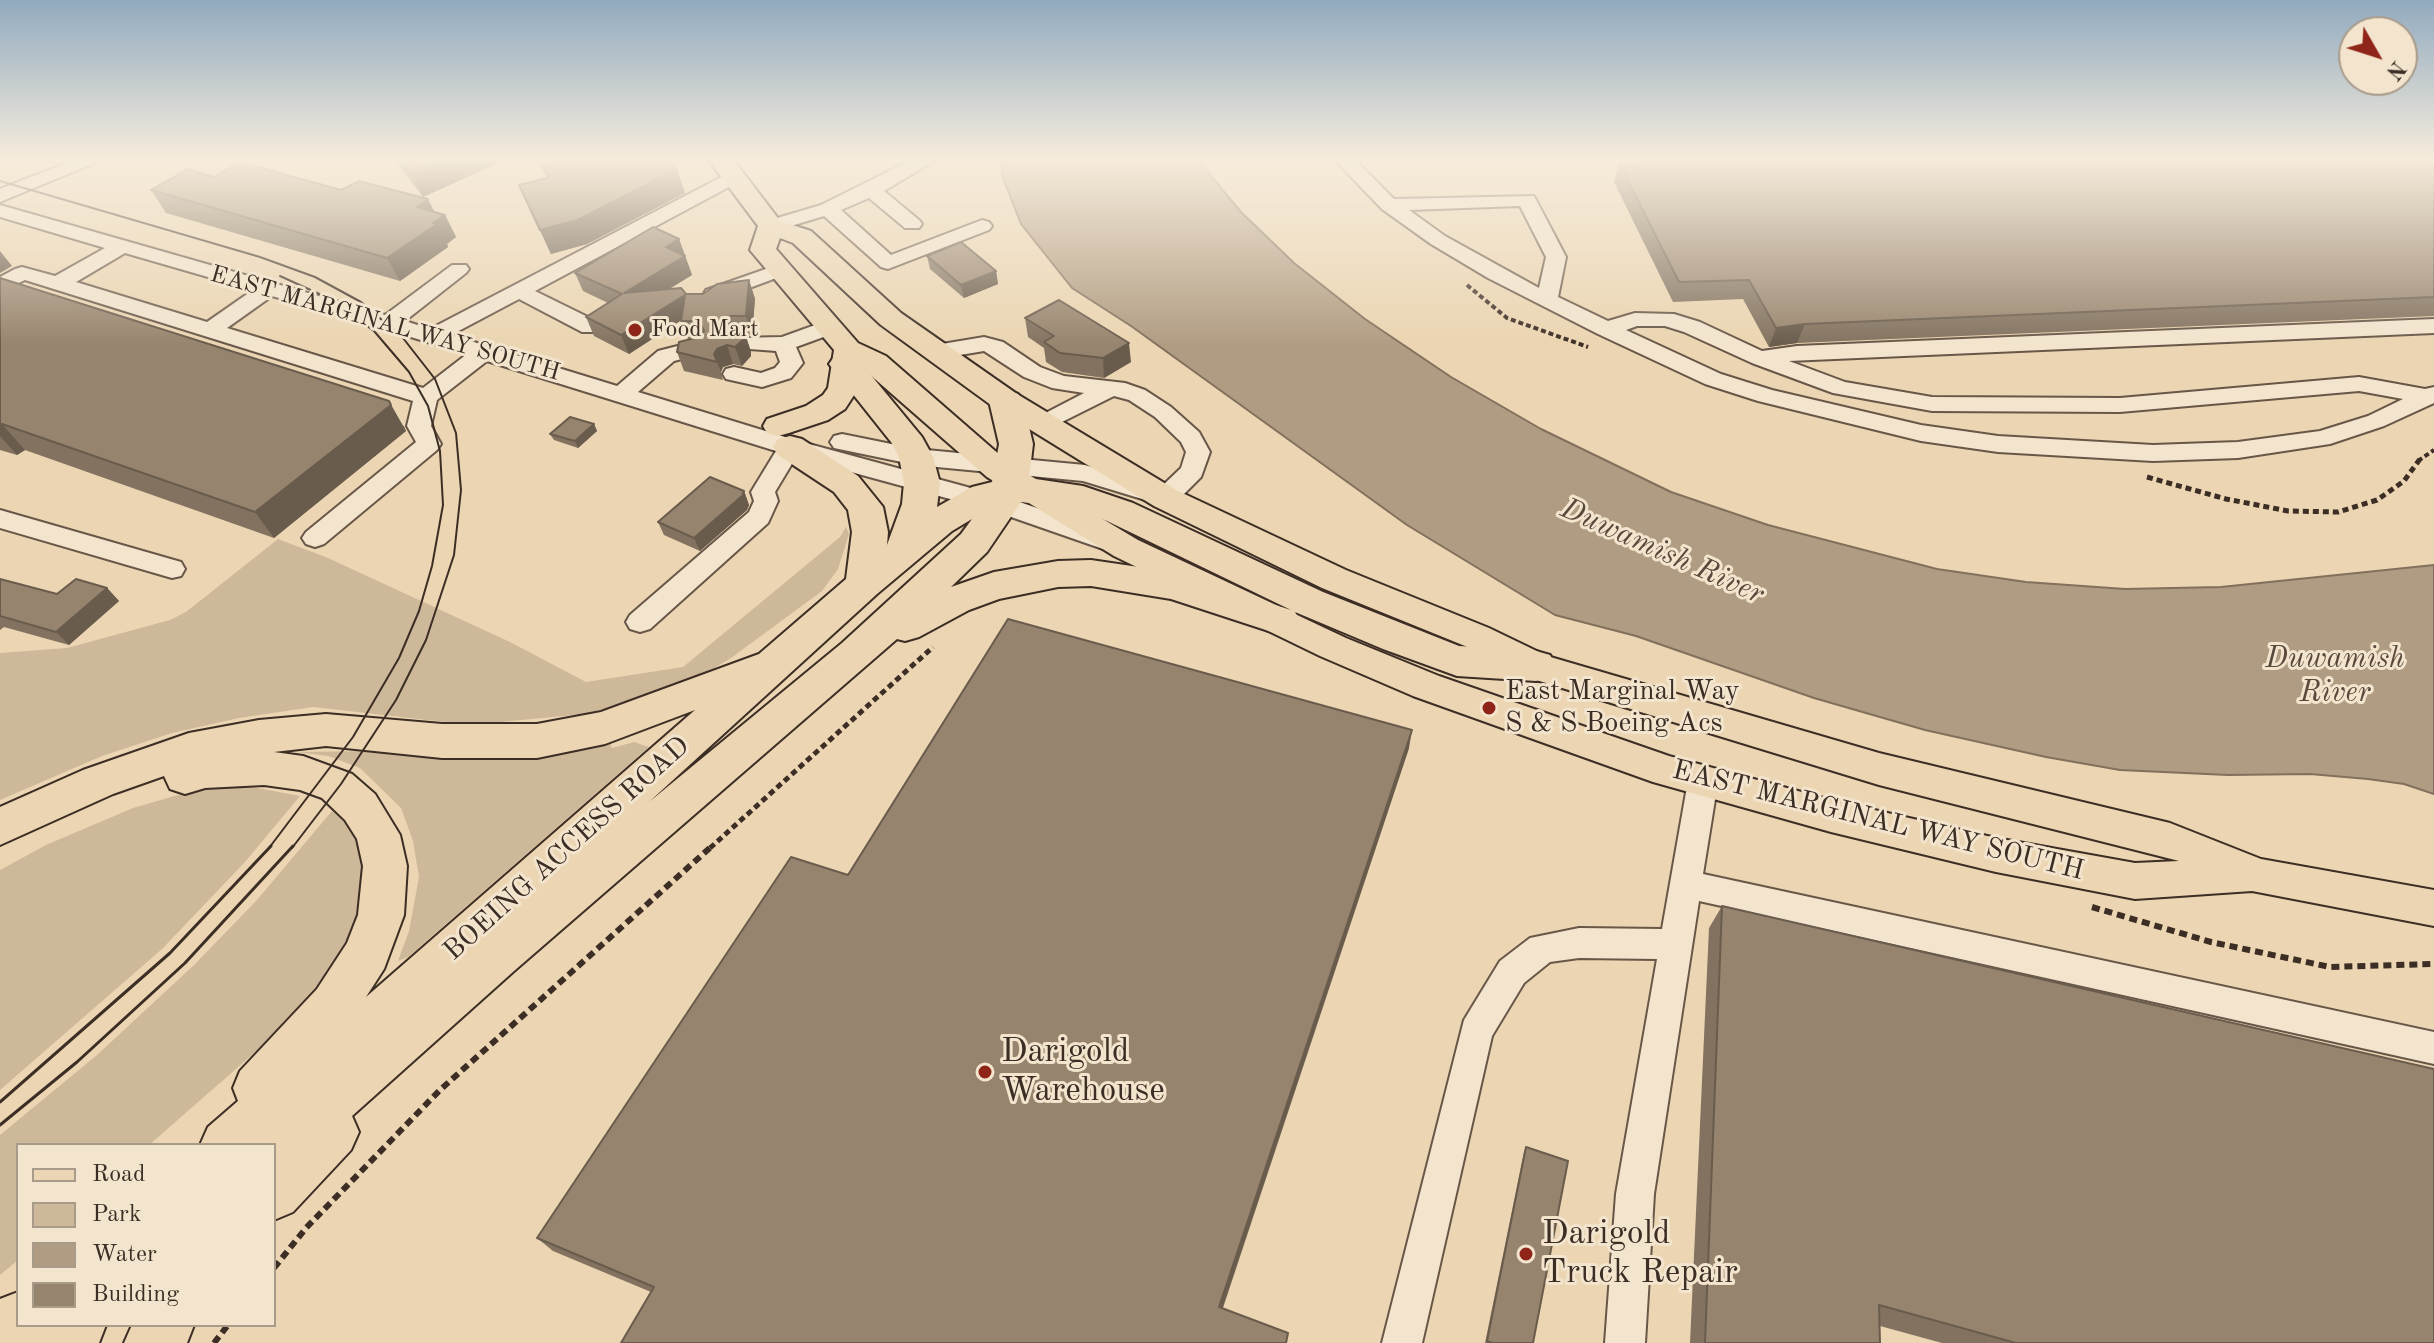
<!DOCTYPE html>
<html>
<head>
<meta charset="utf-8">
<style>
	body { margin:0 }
	#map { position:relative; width:2434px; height:1343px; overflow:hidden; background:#ebd5b2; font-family:"Old Standard TT",serif }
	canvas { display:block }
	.legend { position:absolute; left:16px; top:1143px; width:260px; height:184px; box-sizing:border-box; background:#f2e4cd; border:2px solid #a99b8a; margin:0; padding:10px 14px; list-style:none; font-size:24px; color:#3c2d25 }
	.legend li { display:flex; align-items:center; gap:16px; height:40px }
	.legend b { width:40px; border:2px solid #a99b8a }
	.north { position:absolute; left:2338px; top:16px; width:80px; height:80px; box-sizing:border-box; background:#f2e4cd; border:2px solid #a99b8a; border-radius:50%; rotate:129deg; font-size:22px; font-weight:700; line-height:32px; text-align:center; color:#3c2d25 }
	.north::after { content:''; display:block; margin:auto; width:28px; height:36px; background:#8f2418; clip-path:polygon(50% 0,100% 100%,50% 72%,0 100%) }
</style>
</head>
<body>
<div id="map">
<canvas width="2434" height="1343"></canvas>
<ul class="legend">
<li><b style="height:10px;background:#ebd5b2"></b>Road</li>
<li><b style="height:22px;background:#cdb89a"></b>Park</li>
<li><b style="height:22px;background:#b09c82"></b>Water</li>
<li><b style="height:22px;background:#97846e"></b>Building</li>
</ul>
<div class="north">N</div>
</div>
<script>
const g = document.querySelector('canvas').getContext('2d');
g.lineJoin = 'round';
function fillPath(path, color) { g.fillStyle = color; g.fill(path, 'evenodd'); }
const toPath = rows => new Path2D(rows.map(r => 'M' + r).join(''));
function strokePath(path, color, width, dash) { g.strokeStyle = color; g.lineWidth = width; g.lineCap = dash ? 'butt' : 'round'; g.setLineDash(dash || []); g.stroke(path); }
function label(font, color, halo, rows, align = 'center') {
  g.font = font + ' "Old Standard TT",serif'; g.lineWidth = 6; g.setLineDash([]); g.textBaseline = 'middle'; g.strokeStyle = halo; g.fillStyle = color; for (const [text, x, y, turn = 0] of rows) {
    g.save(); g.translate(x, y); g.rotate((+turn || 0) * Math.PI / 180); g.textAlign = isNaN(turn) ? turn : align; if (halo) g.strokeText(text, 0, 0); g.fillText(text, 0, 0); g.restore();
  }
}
const green = toPath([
	[846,527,849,534,838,569,822,591,731,658,704,674,643,699,584,714,490,723,445,722,313,707,239,718,172,733,102,756,0,800,0,653,67,648,170,620,186,612,278,539,328,558,510,642,586,682,683,667,840,537],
	[609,739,612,748,634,742,649,747,408,957,398,961,409,931,419,877,413,841,401,808,360,768,328,756,297,752,386,751],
	[252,787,300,796,245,862,162,949,0,1090,0,870,46,845,133,808,199,789],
	[332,811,353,830,365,861,364,905,353,943,327,984,285,1026,149,1145,18,1145,18,1260,0,1275,0,1135,97,1055,194,965,257,900]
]);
const water = toPath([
	[1000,158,1196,158,1241,212,1294,263,1365,319,1451,377,1541,429,1671,492,1768,525,1937,569,2026,582,2125,589,2221,587,2434,565,2434,794,2404,784,2368,779,2310,774,2228,775,2120,770,2046,757,1925,730,1814,698,1636,636,1555,615,1407,525,1131,326,1072,288,1021,224,1003,178,1000,158]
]);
const pathFar2 = toPath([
	[1467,285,1507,318,1588,347],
	[2418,461,2434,450]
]);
const pathFar1 = toPath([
	[2147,477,2226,499,2288,511,2338,512,2377,500,2404,481,2420,459],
	[710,848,933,647]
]);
const path = toPath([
	[2092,907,2211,942,2330,967,2434,964],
	[274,1268,306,1228,440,1090,712,846],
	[214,1343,228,1325]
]);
const minor = toPath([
	[80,158,107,158,0,202,0,189,80,158],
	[915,158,939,158,884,191,919,220,922,224,919,228,905,228,869,198,841,210,891,255,982,220,989,222,992,226,989,230,888,269,881,267,824,216,771,232,761,226,764,222,821,205,915,158],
	[1333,158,1353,158,1394,199,1534,196,1566,257,1558,297,1608,321,1635,313,1674,314,1700,322,1762,351,1797,346,2434,319,2434,333,1789,361,1845,382,1932,397,2120,398,2359,377,2425,389,2434,387,2434,403,2384,426,2330,444,2238,458,2153,461,1998,452,1921,441,1758,401,1705,384,1598,334,1488,278,1431,244,1382,209,1333,158],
	[1520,206,1546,257,1539,288,1445,236,1409,210,1520,206],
	[1637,326,1665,326,1684,332,1752,363,1833,393,1932,411,2120,412,2359,391,2403,399,2368,416,2320,431,2238,442,2153,445,1998,436,1921,425,1772,390,1721,374,1626,330,1637,326],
	[733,171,740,173,743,177,740,181,535,291,598,322,601,327,598,332,582,332,519,299,451,335,617,386,658,351,697,341,705,343,708,348,705,353,674,361,638,392,798,441,1011,499,1112,534,1116,540,1112,546,1103,549,994,511,796,457,775,492,778,501,768,523,650,629,640,632,630,629,626,622,630,615,749,512,754,501,751,492,776,451,487,361,437,400,431,426,441,444,437,450,324,544,315,547,306,544,302,538,306,532,416,442,407,426,413,401,25,280,0,292,0,277,15,269,22,267,55,276,105,248,0,217,0,205,385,315,452,265,466,265,469,269,466,273,405,321,430,329,733,171],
	[125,253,253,290,207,322,76,282,125,253],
	[272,296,381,328,467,354,423,388,227,328,272,296],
	[780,264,787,266,790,270,787,274,714,301,703,295,706,290,780,264],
	[829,320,840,327,837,332,796,347,803,363,791,378,762,387,726,379,723,374,726,369,734,367,761,373,775,368,780,362,776,351,736,348,733,343,736,338,782,337,829,320],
	[984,337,1003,342,1040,367,1064,376,1125,383,1145,390,1171,407,1199,432,1210,452,1201,477,1174,504,1165,506,1083,481,916,465,834,448,830,442,834,436,842,434,916,449,1085,465,1160,488,1181,468,1186,452,1181,442,1155,417,1129,400,1114,396,1042,432,1034,429,1030,424,1034,419,1084,393,1052,388,1024,377,984,351,936,359,928,357,925,352,928,347,936,345,984,337],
	[0,510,181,562,185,569,181,576,172,578,0,528,0,510],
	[1703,769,1714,772,1718,781,1703,874,2434,1032,2434,1064,1699,901,1654,1194,1645,1343,1605,1343,1616,1194,1657,959,1579,958,1550,962,1524,983,1492,1036,1422,1343,1382,1343,1464,1020,1500,961,1530,938,1579,928,1662,929,1688,781,1692,772,1703,769]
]);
const major = toPath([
	[707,158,732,158,780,221,811,231,901,313,1017,394,1176,490,1346,570,1489,628,1547,656,1879,753,2170,823,2261,859,2434,890,2434,926,2252,891,2135,899,1996,872,1831,832,1653,782,1413,696,1320,656,1114,556,987,477,860,366,858,389,845,409,828,420,789,433,778,436,767,433,763,426,767,419,806,406,823,395,828,388,834,350,750,250,758,226,707,158],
	[780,238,793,243,881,325,995,408,1154,506,1322,588,1465,646,1523,676,1879,785,2179,861,2135,863,1996,838,1831,800,1669,756,1439,676,1346,638,1138,540,1009,463,886,356,858,343,776,249,780,238]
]);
const highway = toPath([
	[845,354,856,357,922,437,933,457,940,483,937,507,972,487,992,482,999,444,989,401,994,394,1006,390,1018,394,1023,401,1033,444,1029,478,1083,486,1133,503,1323,592,1459,646,1536,651,1550,655,1556,666,1550,677,1536,681,1457,676,1383,649,1295,612,1300,621,1295,631,1281,635,1171,599,1091,586,1058,587,999,599,969,610,919,637,905,641,897,639,514,971,352,1116,359,1132,351,1150,293,1212,274,1220,274,1145,200,1145,208,1127,238,1101,233,1088,240,1071,317,989,347,943,358,915,363,866,357,839,345,820,322,798,300,790,264,785,205,788,185,794,170,789,164,776,113,794,0,845,0,807,83,770,189,733,259,720,326,714,442,724,537,724,601,712,759,654,846,579,852,532,848,510,834,492,778,455,773,447,778,439,790,436,802,439,858,476,883,507,888,532,887,545,902,504,904,483,899,457,891,442,829,364,834,357,845,354],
	[1021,502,1077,509,1107,521,1291,610,1173,572,1091,560,1058,561,994,572,951,587,987,552,1021,502],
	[972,519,961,534,842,643,649,802,877,594,952,531,972,519],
	[695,710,366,997,384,969,404,915,407,866,400,835,375,794,352,774,303,756,274,752,326,746,442,758,537,758,605,744,695,710],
	[18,1292,18,1325,106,1325,99,1343,0,1343,0,1299,18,1292],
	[132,1325,194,1325,187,1343,124,1343,132,1325]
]);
const tramFar1 = toPath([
	[0,181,260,257,315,277,361,302,403,338,435,379,456,433,461,490,454,555,426,640,396,700,341,784,292,848],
	[269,848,353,737,399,658,419,611,432,566,443,505,440,451,428,406,409,372,374,331,326,297,280,276]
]);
const tram = toPath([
	[0,1102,170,953,271,846],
	[0,1125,77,1062,185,963,293,846]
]);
const wall = toPath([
	[393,158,509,158,423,197],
	[536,158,669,158,685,193,587,244,551,254,519,185,547,178],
	[1666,158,2424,158,2434,166,2434,316,1797,343,1769,347,1743,299,1673,302,1614,182,1619,163,1667,161],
	[214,177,341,190,435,212,445,215,456,237,447,244,448,247,400,281,166,213,151,190],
	[679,239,692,275,669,289,686,294,703,294,749,280,755,299,752,335,745,335,751,352,751,356,742,366,733,364,723,367,721,372,723,380,684,371,677,352,688,340,681,320,629,354,594,336,586,317,608,303,583,291,575,273],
	[927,256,996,271,998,284,964,298,930,269],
	[0,278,404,426,406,431,274,538,25,450,17,455,0,450],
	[1025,318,1131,362,1104,378,1062,372,1046,362,1044,348,1028,337],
	[594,424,597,431,578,448,554,440,550,434],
	[744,491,749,505,747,510,700,551,664,535,658,522],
	[0,579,57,594,107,588,119,601,69,645,4,627,0,630],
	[1409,748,1223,1308,651,1292,553,1251,537,1238,848,875],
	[1722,906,2434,1343,1942,1343,1880,1326,1880,1343,1690,1343,1709,928],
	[1526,1147,1533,1343,1485,1343,1524,1152]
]);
const shadedWall = toPath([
	[0,158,11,158,0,164],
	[32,158,49,158,36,163],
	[446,158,509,158,423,197,411,173],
	[677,169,685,193,587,244,551,254,540,230],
	[428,199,438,219,445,215,456,237,447,244,448,247,400,281,387,258,417,207],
	[679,239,692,275,631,312,624,293,666,247],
	[0,251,12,266,0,273],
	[996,271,998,284,964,298,961,285],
	[749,280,755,299,752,335,746,316],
	[685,295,691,314,629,354,621,335],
	[730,316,736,335,730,341,724,323],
	[1805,324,1797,343,1769,347,1776,328],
	[745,333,751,352,751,356,742,366,735,347],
	[1129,343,1131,362,1104,378,1103,358],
	[727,345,733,364,723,367,721,372,714,354,717,349],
	[389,401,406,431,274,538,255,512],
	[2,424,25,450,17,455,0,436,0,426],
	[594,424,597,431,578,448,575,441],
	[744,491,749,505,747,510,700,551,694,538],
	[107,588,119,601,69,645,56,632],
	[1412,730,1409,748,1219,1318,1219,1307]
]);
const building = toPath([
	[399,158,446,158,411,173,399,158],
	[540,158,669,158,677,169,578,220,540,230,519,185,550,177,540,158],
	[1681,158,2424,158,2434,166,2434,297,1805,324,1776,328,1749,280,1679,282,1619,163,1683,161,1681,158],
	[240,162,341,190,359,181,428,199,417,207,445,215,433,223,437,224,387,258,151,190,188,169,214,177,240,162],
	[653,227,679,239,666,247,685,256,624,293,681,288,686,294,703,294,717,284,749,280,746,316,730,316,724,323,727,331,745,333,745,338,735,347,727,345,717,349,714,354,717,362,677,352,679,342,699,337,704,331,699,321,681,321,685,295,621,335,586,317,622,294,575,273,653,227],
	[961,242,996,271,961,285,927,256,961,242],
	[0,278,389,401,391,405,255,512,2,424,0,426,0,278],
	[1059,300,1129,343,1103,358,1060,353,1044,342,1054,336,1025,318,1059,300],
	[570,417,594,424,575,441,550,434,570,417],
	[710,477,744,491,742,496,694,538,658,522,710,477],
	[0,579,57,594,76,579,107,588,56,632,0,616,0,579],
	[1008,619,1412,730,1219,1307,1288,1333,1286,1343,621,1343,654,1287,537,1238,791,857,848,875,1008,619],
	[1722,906,2434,1069,2434,1343,2016,1343,1879,1305,1880,1343,1705,1343,1722,906],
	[1526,1147,1568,1161,1533,1343,1492,1343,1487,1341,1526,1147]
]);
const markers = [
	[635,330,8,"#8f2418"],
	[1489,708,8,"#8f2418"],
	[985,1072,8,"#8f2418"],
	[1526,1254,8,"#8f2418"]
];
const farStreetnames = [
	["EAST MARGINAL WAY SOUTH",385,324,16]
];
const farPoinames = [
	["Food Mart",651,330]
];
const poiNames = [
	["East Marginal Way",1505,692],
	["S & S Boeing Acs",1505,724]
];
const streetNames = [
	["EAST MARGINAL WAY SOUTH",1878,821,14],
	["BOEING ACCESS ROAD",567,849,-42]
];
const waterNames = [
	["Duwamish River",1662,552,24],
	["Duwamish",2335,659],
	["River",2335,693]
];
const nearPoinames = [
	["Darigold",1001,1052],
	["Warehouse",1001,1091],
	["Darigold",1542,1234],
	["Truck Repair",1542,1273]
];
fillPath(green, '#cdb89a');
fillPath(water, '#b09c82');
strokePath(water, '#82705d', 2);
strokePath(minor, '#685748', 4);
strokePath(major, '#3c2d25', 4);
strokePath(highway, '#3c2d25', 4);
strokePath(pathFar2, '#3c2d25', 4, [5, 3]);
strokePath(pathFar1, '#3c2d25', 5, [6, 4]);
strokePath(path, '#3c2d25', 6, [8, 5]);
fillPath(minor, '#f2e4cd');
fillPath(major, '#ebd5b2');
fillPath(highway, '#ebd5b2');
strokePath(tramFar1, '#3c2d25', 2);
strokePath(tram, '#3c2d25', 3);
fillPath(wall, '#82725f');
fillPath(shadedWall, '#6a5c4d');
fillPath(building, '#97846e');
strokePath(building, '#6a5c4d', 2);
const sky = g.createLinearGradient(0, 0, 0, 346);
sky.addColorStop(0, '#91aabf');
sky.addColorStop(0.46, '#f6ecdc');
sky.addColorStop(1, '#f6ecdc00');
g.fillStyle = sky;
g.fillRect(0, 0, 2434, 346);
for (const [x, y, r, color] of markers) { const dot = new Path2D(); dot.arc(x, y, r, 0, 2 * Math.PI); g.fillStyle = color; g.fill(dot); strokePath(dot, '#f2e4cd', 3); }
label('24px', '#3c2d25', '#f2e4cd', farStreetnames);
label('24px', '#3c2d25', '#f2e4cd', farPoinames, 'left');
label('28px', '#3c2d25', '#f2e4cd', poiNames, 'left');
label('28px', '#3c2d25', '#f2e4cd', streetNames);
label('italic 30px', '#59493c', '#f2e4cd', waterNames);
label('34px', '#3c2d25', '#f2e4cd', nearPoinames, 'left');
</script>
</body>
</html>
